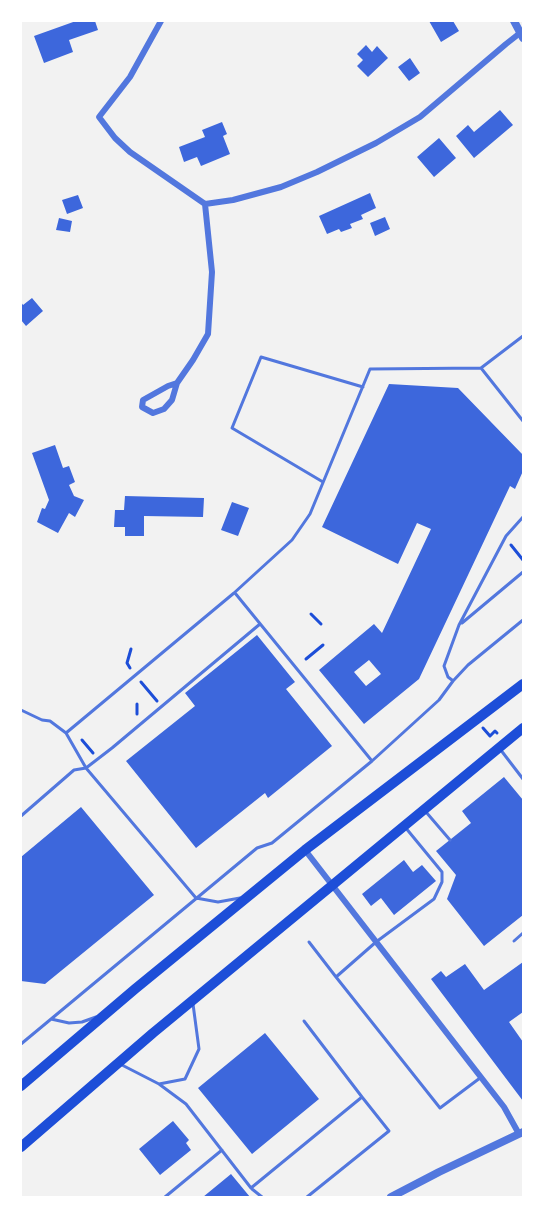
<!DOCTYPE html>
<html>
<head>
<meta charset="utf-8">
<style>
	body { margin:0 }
	#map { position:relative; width:544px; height:1218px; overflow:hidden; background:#f2f2f2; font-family:Poppins,sans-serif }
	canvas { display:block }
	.frame { position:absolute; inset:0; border:22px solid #fff; pointer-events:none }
</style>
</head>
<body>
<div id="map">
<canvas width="544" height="1218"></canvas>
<div class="frame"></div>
</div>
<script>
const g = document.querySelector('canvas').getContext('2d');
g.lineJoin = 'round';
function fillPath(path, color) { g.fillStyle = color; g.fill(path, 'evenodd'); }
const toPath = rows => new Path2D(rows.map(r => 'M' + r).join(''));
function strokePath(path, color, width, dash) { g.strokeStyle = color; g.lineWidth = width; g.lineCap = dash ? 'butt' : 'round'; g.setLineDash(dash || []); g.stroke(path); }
const building = toPath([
	[76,21,95,21,98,30,69,40,73,52,44,63,34,36],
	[429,21,453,21,459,31,441,42],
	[366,45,372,52,377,46,388,58,368,77,357,66,363,60,357,54],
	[410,58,420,73,409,81,398,67],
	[500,110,513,125,474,158,456,136,468,125,474,132],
	[222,122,227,134,223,136,230,154,201,166,197,157,184,162,179,147,205,137,202,130],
	[439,138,456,158,434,177,417,157],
	[370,193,376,208,361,215,363,219,350,224,352,228,341,232,339,229,327,234,319,216],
	[78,195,83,208,67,214,62,200],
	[385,217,390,229,375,236,370,223],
	[59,218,72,221,70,232,56,230],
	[32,298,43,311,26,326,21,320,21,302,23,305],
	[389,384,458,388,523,455,523,471,515,489,510,486,419,679,364,724,319,670,374,624,382,633,431,529,417,523,398,564,322,527],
	[369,660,381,674,366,686,354,672],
	[55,445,63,468,69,466,75,482,69,485,74,496,84,500,75,517,69,513,58,533,37,522,42,508,45,509,49,500,32,453],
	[125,496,204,498,203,517,144,516,144,536,125,536,125,527,114,527,115,510,124,510],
	[232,502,249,508,238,536,221,530],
	[257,635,295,682,286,689,332,746,268,798,265,793,196,848,126,761,195,706,185,693],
	[504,777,523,800,523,915,484,946,447,899,456,875,436,851,471,823,462,811],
	[81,807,154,895,45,984,21,981,21,857],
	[404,860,413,872,422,865,436,881,394,915,381,898,371,906,362,894],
	[523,962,523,1012,509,1022,523,1042,523,1101,431,979,441,971,446,977,465,964,484,990],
	[265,1033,319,1099,252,1154,198,1088],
	[173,1121,189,1140,186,1143,191,1150,160,1175,139,1149],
	[231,1174,250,1197,203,1197]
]);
const path = toPath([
	[511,545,523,560],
	[311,614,321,624],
	[306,659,323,645],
	[130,668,127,663,131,649],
	[141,682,157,701],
	[137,714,137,704],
	[483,728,490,736,495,731,497,733],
	[82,740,93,753]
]);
const service = toPath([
	[481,368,523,421],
	[323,482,232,428,261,357,363,387],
	[235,593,372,761],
	[462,623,523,572],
	[452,680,448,677,444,666,459,625,506,536,523,517],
	[21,710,42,720,50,721,66,733,86,768,196,898,218,902,240,898],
	[66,733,234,593,292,540,310,514,370,369,481,368,523,336],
	[500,749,523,779],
	[426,812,450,840],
	[21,816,74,770,86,768,112,748,260,624],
	[405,827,442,872,442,882,434,899,376,942,336,977,440,1108,480,1078],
	[514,941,523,933],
	[309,942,336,977],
	[51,1019,69,1023,82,1022,96,1017],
	[21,1044,257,848,272,843,372,761,439,700,453,681,468,665,523,620],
	[120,1064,159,1084,185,1079,199,1049,193,1004],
	[159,1084,186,1104,251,1188,362,1097,304,1021],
	[252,1189,262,1197],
	[165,1197,222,1150],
	[307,1197,389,1131,362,1097]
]);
const minor = toPath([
	[161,21,130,77,99,117,115,138,130,152,205,204,233,200,281,187,317,172,376,143,420,117,506,44,520,33],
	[177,383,168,386,143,400,142,407,153,413,164,409,172,400,177,383,193,360,208,334,212,272,205,204],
	[305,850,504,1107,519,1134]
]);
const tertiary = toPath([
	[514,21,523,38],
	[391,1197,439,1172,523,1132]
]);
const trunk = toPath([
	[21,1086,135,989,305,850,523,684],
	[21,1147,153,1033,523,728]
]);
fillPath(building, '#3d67dc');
strokePath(path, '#1d4ed8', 3);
strokePath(service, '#5277de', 3);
strokePath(minor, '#5277de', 6);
strokePath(tertiary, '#5277de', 8);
strokePath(trunk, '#1d4ed8', 10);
</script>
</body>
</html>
